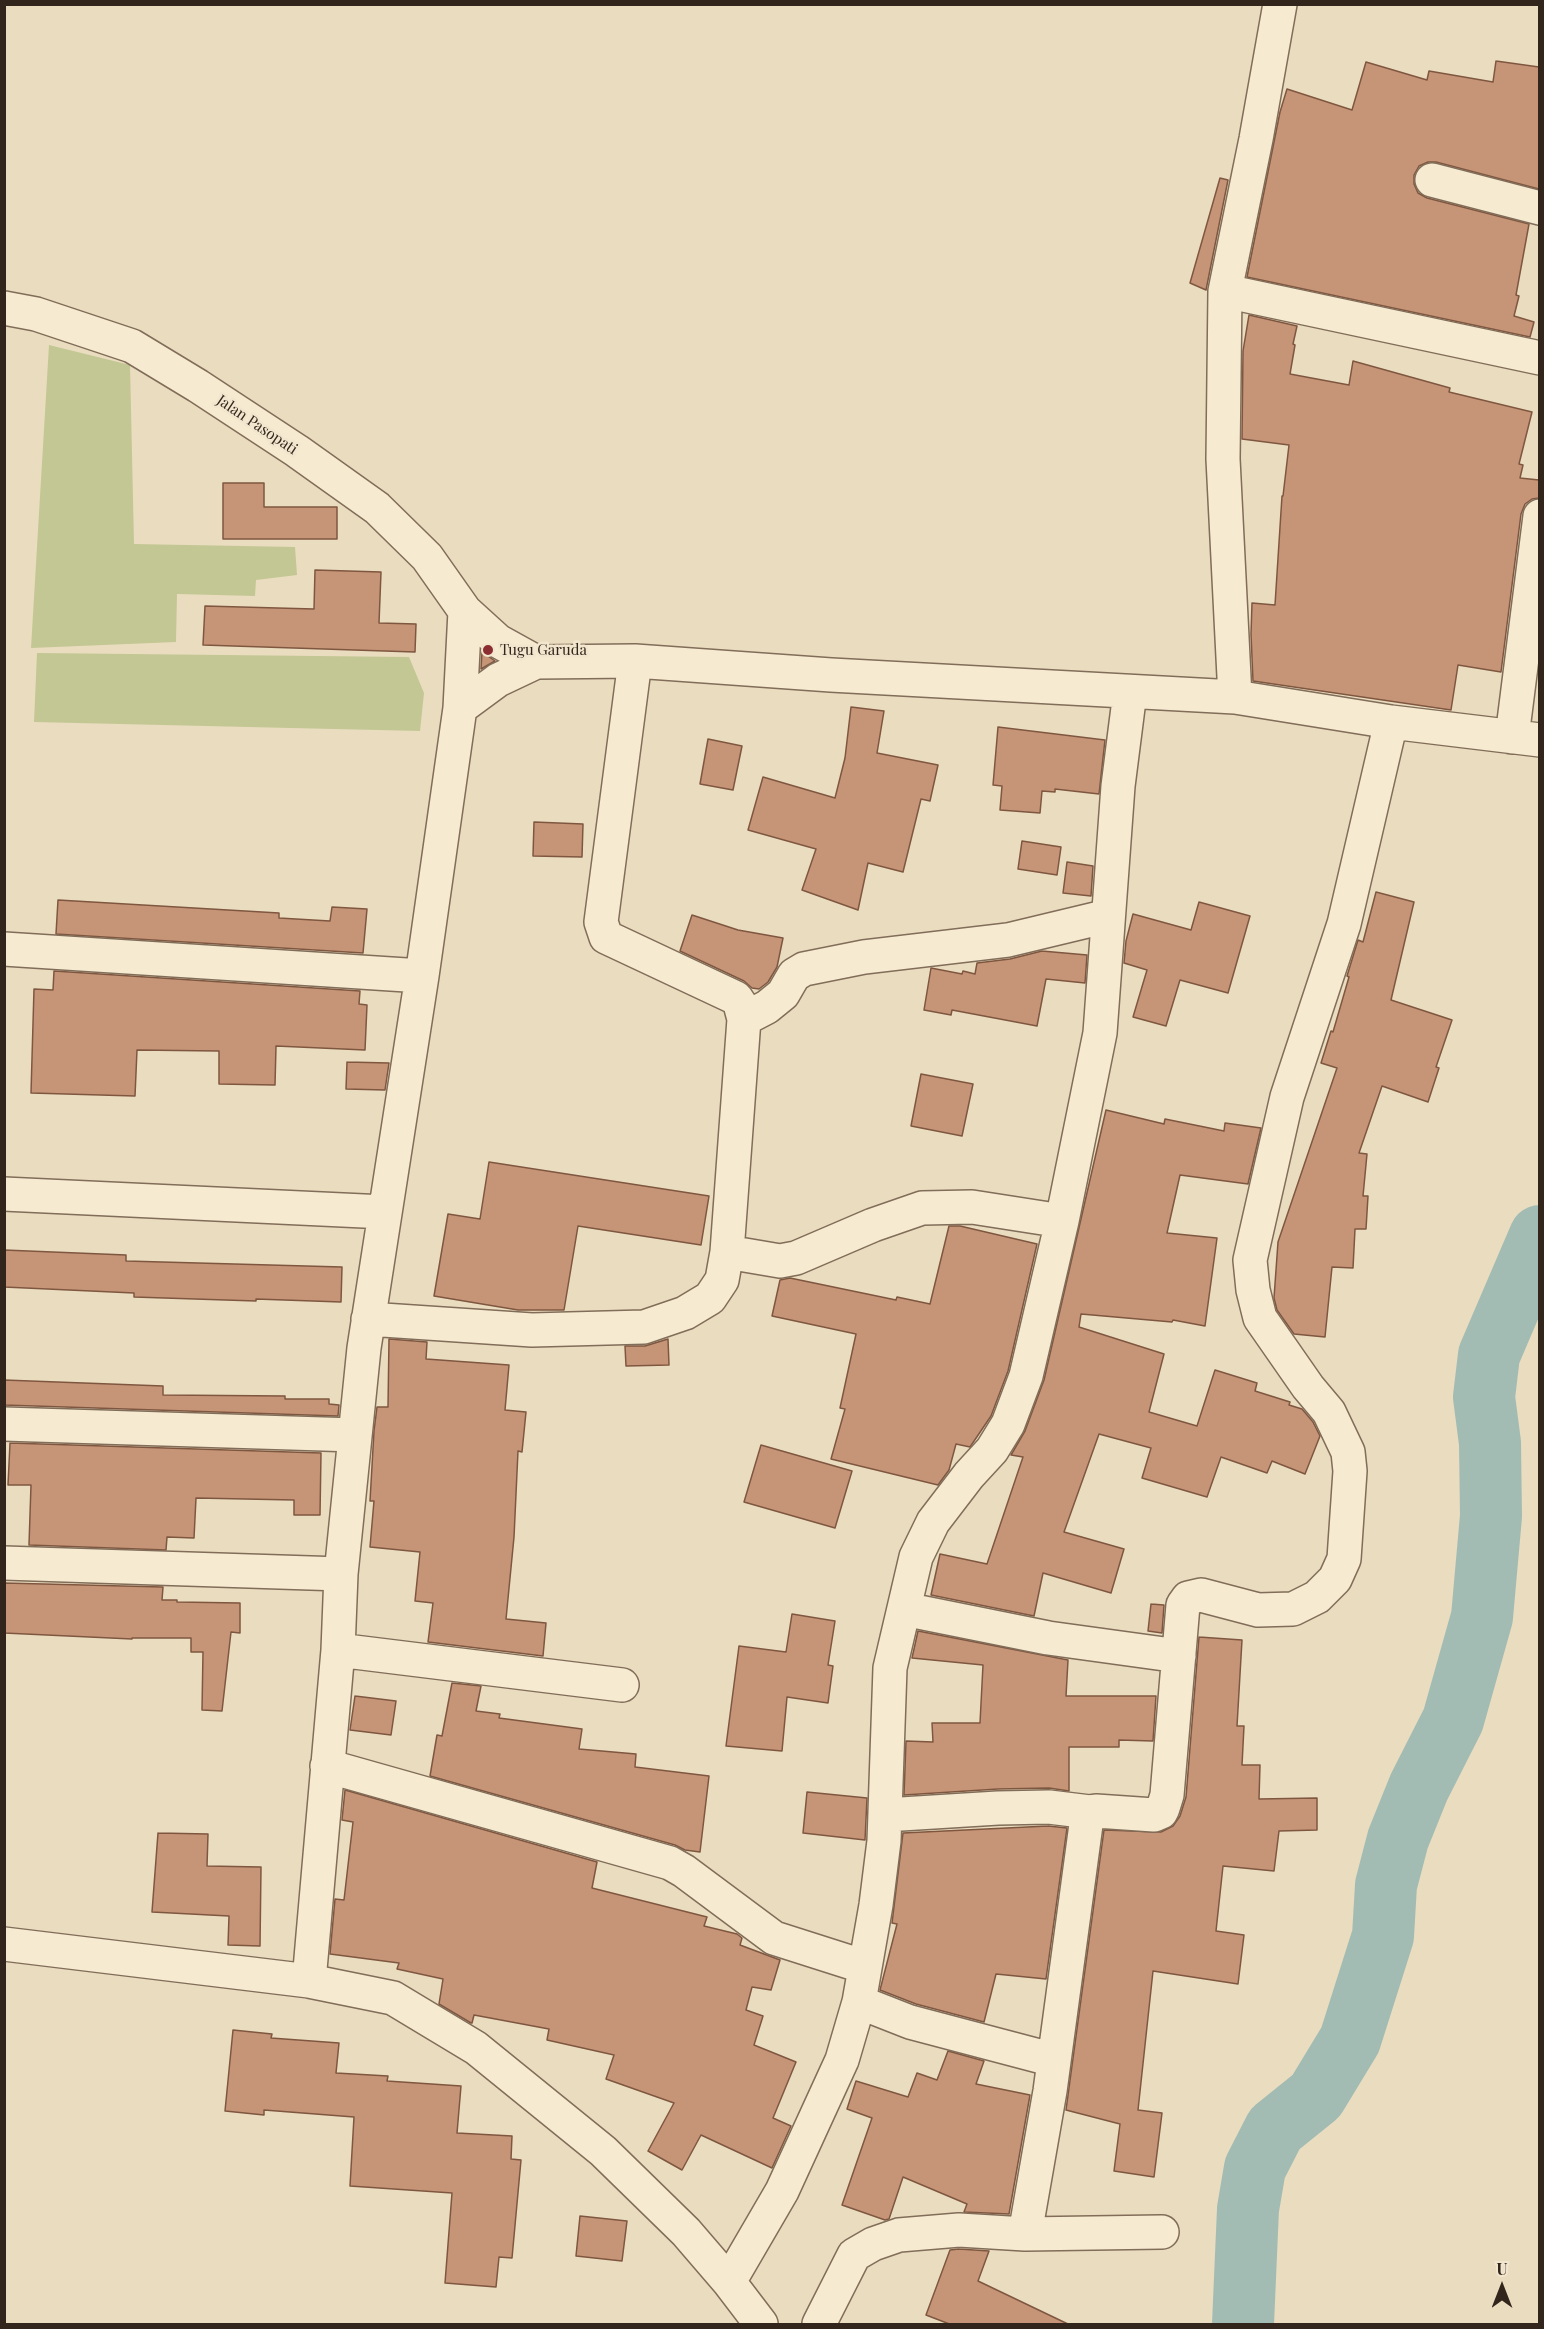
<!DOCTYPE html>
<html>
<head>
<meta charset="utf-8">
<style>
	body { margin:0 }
	#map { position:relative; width:1544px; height:2329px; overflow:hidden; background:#eadcbf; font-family:"Playfair Display",serif }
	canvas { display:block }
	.frame { position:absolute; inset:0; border:6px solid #32261c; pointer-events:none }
	.north { position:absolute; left:1472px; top:2257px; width:60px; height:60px; -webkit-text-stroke:4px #f2e6ce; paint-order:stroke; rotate:0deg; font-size:16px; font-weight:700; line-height:24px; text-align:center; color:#32261c }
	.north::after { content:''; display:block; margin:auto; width:21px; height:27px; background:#32261c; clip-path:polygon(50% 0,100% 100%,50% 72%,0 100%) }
</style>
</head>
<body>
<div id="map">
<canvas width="1544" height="2329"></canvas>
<div class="frame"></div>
<div class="north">U</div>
</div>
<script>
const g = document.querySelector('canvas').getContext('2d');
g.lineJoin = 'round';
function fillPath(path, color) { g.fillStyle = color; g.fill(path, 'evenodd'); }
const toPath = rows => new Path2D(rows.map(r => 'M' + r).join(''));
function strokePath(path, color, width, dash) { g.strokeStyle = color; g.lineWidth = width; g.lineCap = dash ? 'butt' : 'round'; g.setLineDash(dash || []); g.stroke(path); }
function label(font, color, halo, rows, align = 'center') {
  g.font = font + ' "Playfair Display",serif'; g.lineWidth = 5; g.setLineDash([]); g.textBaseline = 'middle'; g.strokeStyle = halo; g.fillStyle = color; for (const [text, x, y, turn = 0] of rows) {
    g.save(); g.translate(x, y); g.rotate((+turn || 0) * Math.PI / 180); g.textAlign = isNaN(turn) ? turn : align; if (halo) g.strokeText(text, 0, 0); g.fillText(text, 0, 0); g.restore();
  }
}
const green = toPath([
	[49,345,130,365,134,544,295,547,297,575,256,580,255,596,177,594,176,642,31,648],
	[37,653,409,657,424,693,420,731,34,722]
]);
const river = toPath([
	[1243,2324,1248,2209,1255,2168,1275,2129,1316,2096,1350,2040,1383,1936,1386,1885,1398,1839,1419,1787,1453,1720,1482,1617,1491,1516,1490,1443,1484,1397,1489,1355,1540,1236]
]);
const building = toPath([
	[1496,61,1539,67,1539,189,1436,162,1428,162,1419,166,1414,175,1414,184,1418,193,1427,198,1529,224,1516,295,1519,296,1514,316,1534,322,1530,337,1247,277,1280,112,1287,89,1352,110,1366,62,1427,80,1429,71,1493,82,1496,61],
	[1220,178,1228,180,1206,290,1190,283,1220,178],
	[1249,315,1297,326,1293,344,1295,345,1290,374,1349,385,1353,361,1450,388,1449,392,1532,412,1519,464,1523,465,1520,478,1539,480,1539,498,1532,499,1525,504,1521,514,1501,672,1458,665,1451,710,1253,681,1251,634,1252,603,1275,605,1282,496,1283,496,1289,445,1242,439,1243,351,1249,315],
	[223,483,264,483,264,507,337,507,337,539,223,539,223,483],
	[315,570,381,572,379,623,416,624,415,652,203,645,205,606,314,609,315,570],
	[482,652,495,661,481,669,482,652],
	[851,707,884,711,877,753,938,765,930,801,921,799,903,872,868,863,858,910,802,890,816,849,748,830,763,777,835,798,845,758,851,707],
	[998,727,1105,740,1099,794,1055,789,1055,792,1042,791,1040,813,1000,810,1002,786,993,785,998,727],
	[708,739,742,746,733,790,700,784,708,739],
	[534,822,583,824,582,857,533,856,534,822],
	[1022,841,1061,847,1057,875,1018,869,1022,841],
	[1067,862,1093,866,1091,896,1063,893,1067,862],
	[1376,892,1414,902,1391,1000,1452,1020,1436,1067,1439,1068,1428,1102,1382,1086,1359,1153,1367,1154,1363,1196,1368,1196,1366,1229,1355,1229,1353,1268,1332,1267,1325,1337,1294,1334,1277,1310,1274,1298,1278,1242,1337,1068,1321,1063,1331,1031,1333,1032,1349,977,1347,976,1358,940,1363,942,1376,892],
	[58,900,279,913,279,918,330,921,332,907,367,909,363,953,56,934,58,900],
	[1199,902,1250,916,1228,993,1180,980,1166,1026,1133,1017,1147,970,1124,963,1126,941,1133,914,1191,930,1199,902],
	[692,915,738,930,783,938,777,967,768,982,759,989,752,988,744,981,680,951,692,915],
	[1042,951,1087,955,1085,983,1046,979,1037,1026,952,1010,951,1015,924,1010,931,968,962,974,963,971,975,974,977,963,1010,959,1042,951],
	[54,971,360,991,359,1004,367,1005,365,1050,276,1046,275,1085,219,1084,219,1051,137,1050,135,1096,31,1093,34,989,53,990,54,971],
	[347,1062,389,1063,385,1090,346,1089,347,1062],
	[921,1074,973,1084,962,1136,911,1126,921,1074],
	[1106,1110,1164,1124,1165,1119,1224,1131,1225,1123,1261,1128,1248,1184,1180,1175,1167,1233,1217,1238,1205,1326,1173,1320,1172,1322,1081,1314,1079,1327,1164,1354,1149,1412,1197,1426,1215,1370,1257,1383,1255,1391,1290,1402,1289,1405,1302,1409,1313,1422,1320,1436,1305,1474,1272,1461,1267,1473,1221,1457,1207,1497,1142,1478,1151,1448,1099,1434,1064,1532,1124,1549,1111,1593,1043,1573,1034,1616,931,1595,940,1554,987,1564,1023,1457,1011,1455,1025,1431,1044,1380,1106,1110],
	[489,1162,709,1196,701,1245,578,1226,564,1310,518,1310,434,1296,448,1214,480,1219,489,1162],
	[949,1226,960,1226,1037,1244,1008,1371,991,1416,970,1447,956,1444,949,1470,938,1485,831,1459,845,1409,840,1408,856,1334,772,1316,780,1280,790,1278,896,1300,897,1297,930,1304,949,1226],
	[4,1250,126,1255,126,1261,342,1267,341,1302,256,1299,256,1301,134,1297,134,1293,4,1287,4,1250],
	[389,1339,427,1342,426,1359,509,1365,505,1410,526,1412,522,1452,518,1451,514,1537,506,1619,546,1623,543,1656,428,1642,433,1603,415,1601,420,1552,370,1547,374,1501,370,1501,374,1431,377,1407,388,1407,389,1339],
	[668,1339,669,1365,626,1366,625,1346,645,1346,668,1339],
	[4,1380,163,1386,163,1395,285,1396,285,1399,329,1399,329,1404,339,1405,338,1416,4,1405,4,1380],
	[10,1443,321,1453,320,1515,294,1515,294,1500,196,1498,194,1538,167,1537,166,1550,29,1545,31,1485,8,1485,10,1443],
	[761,1445,852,1471,835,1528,744,1502,761,1445],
	[4,1583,163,1587,162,1600,177,1600,177,1602,240,1603,240,1633,231,1632,222,1711,202,1710,203,1652,191,1652,191,1638,132,1638,132,1639,4,1633,4,1583],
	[1151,1604,1164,1605,1162,1633,1148,1631,1151,1604],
	[792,1614,835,1621,828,1665,833,1666,828,1703,787,1697,782,1751,726,1746,739,1646,786,1652,792,1614],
	[918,1631,1068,1660,1066,1696,1156,1696,1153,1741,1119,1740,1119,1747,1069,1747,1069,1791,1049,1788,998,1789,904,1795,906,1741,933,1742,932,1723,980,1723,983,1665,912,1658,918,1631],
	[1199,1637,1242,1640,1237,1726,1244,1726,1242,1765,1260,1765,1259,1799,1317,1798,1317,1830,1279,1831,1274,1871,1223,1866,1216,1931,1244,1935,1238,1984,1153,1971,1138,2110,1162,2113,1154,2177,1114,2171,1120,2124,1066,2110,1104,1830,1161,1832,1173,1826,1180,1816,1186,1797,1199,1637],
	[452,1683,481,1686,476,1711,500,1714,499,1718,582,1729,579,1749,636,1754,635,1767,709,1776,700,1852,685,1850,675,1845,430,1776,437,1735,442,1736,452,1683],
	[355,1696,396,1701,391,1735,350,1730,355,1696],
	[345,1790,597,1862,592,1888,707,1917,704,1926,737,1934,742,1938,740,1945,780,1960,771,1990,752,1987,746,2010,763,2016,754,2045,796,2062,773,2118,791,2126,772,2168,701,2135,682,2170,648,2151,674,2103,606,2079,614,2055,547,2040,549,2029,474,2015,472,2023,471,2023,439,2004,443,1979,397,1969,399,1963,330,1954,335,1899,344,1900,353,1822,342,1820,345,1790],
	[807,1792,867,1798,865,1840,803,1833,807,1792],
	[1048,1826,1067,1828,1046,1979,996,1974,984,2022,916,2004,880,1990,897,1924,892,1923,903,1833,1048,1826],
	[158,1833,208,1834,207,1866,261,1867,260,1946,228,1945,229,1916,152,1912,158,1833],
	[233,2030,272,2034,271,2038,339,2043,336,2073,388,2076,387,2081,461,2086,457,2133,512,2136,511,2159,521,2160,512,2258,499,2257,496,2287,445,2283,452,2193,350,2186,354,2117,264,2110,264,2115,225,2111,233,2030],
	[948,2051,984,2061,976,2084,1030,2095,1009,2214,964,2212,967,2204,903,2177,889,2219,885,2220,842,2205,872,2118,847,2109,856,2081,908,2097,917,2073,937,2080,948,2051],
	[580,2216,627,2221,622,2261,576,2256,580,2216],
	[959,2249,989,2251,978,2281,1070,2325,952,2325,926,2315,950,2250,959,2249]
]);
const minor = toPath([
	[1432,180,1540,208],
	[1225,291,1540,358],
	[4,308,36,314,132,346,198,386,297,451,377,508,427,557,465,611,498,641,536,662,635,661,831,675,1235,697,1391,722,1540,740],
	[1235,697,1223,459,1225,291,1256,139,1280,4],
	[460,708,498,680,536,662],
	[1512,737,1540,516],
	[4,949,422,976],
	[744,1019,767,1007,783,994,794,975,804,969,864,957,1008,940,1108,916],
	[4,1194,385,1212],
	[727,1252,780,1261,796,1258,873,1225,922,1208,972,1207,1062,1221],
	[368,1319,532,1330,644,1327,685,1313,710,1298,722,1280,727,1252,744,1019,740,1004,736,998,606,937,601,922,635,661],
	[4,1424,355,1435],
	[4,1563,341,1574],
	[904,1609,1048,1638,1179,1656],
	[338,1650,622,1685],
	[327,1766,670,1863,684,1871,774,1938,865,1967],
	[885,1815,998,1808,1049,1807,1090,1812],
	[4,1944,309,1981,393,1998,476,2048,603,2151,686,2232,729,2282,761,2324],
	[309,1981,338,1650,341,1574,364,1348,422,976,460,708,465,611],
	[859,2002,910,2022,1054,2060],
	[1025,2234,1050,2091,1087,1817,1090,1812,1096,1811,1154,1815,1161,1812,1163,1808,1167,1795,1183,1605,1188,1598,1201,1595,1258,1610,1293,1609,1317,1597,1335,1579,1344,1559,1350,1471,1348,1452,1329,1412,1308,1387,1260,1318,1253,1290,1250,1260,1287,1097,1344,924,1391,722],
	[729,2282,782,2191,842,2060,859,2002,876,1905,884,1841,890,1668,916,1557,933,1522,969,1475,992,1450,1008,1424,1026,1376,1062,1221,1100,1033,1118,786,1130,692],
	[819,2324,854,2255,873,2244,899,2235,959,2230,1025,2234,1162,2232]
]);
const markers = [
	[488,650,6,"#8c2d31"]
];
const streetNames = [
	["Jalan Pasopati",257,425,34]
];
const poiNames = [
	["Tugu Garuda",500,650]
];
fillPath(green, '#c3c794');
strokePath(river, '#a2bcb4', 62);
fillPath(building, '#c69577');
strokePath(building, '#7f5740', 1.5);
strokePath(minor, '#816d59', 36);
strokePath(minor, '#f6ead1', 33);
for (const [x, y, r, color] of markers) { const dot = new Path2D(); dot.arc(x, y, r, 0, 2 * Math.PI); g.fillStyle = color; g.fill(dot); strokePath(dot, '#f2e6ce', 2); }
label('15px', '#32261c', '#f2e6ce', streetNames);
label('15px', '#32261c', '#f2e6ce', poiNames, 'left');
</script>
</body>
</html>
